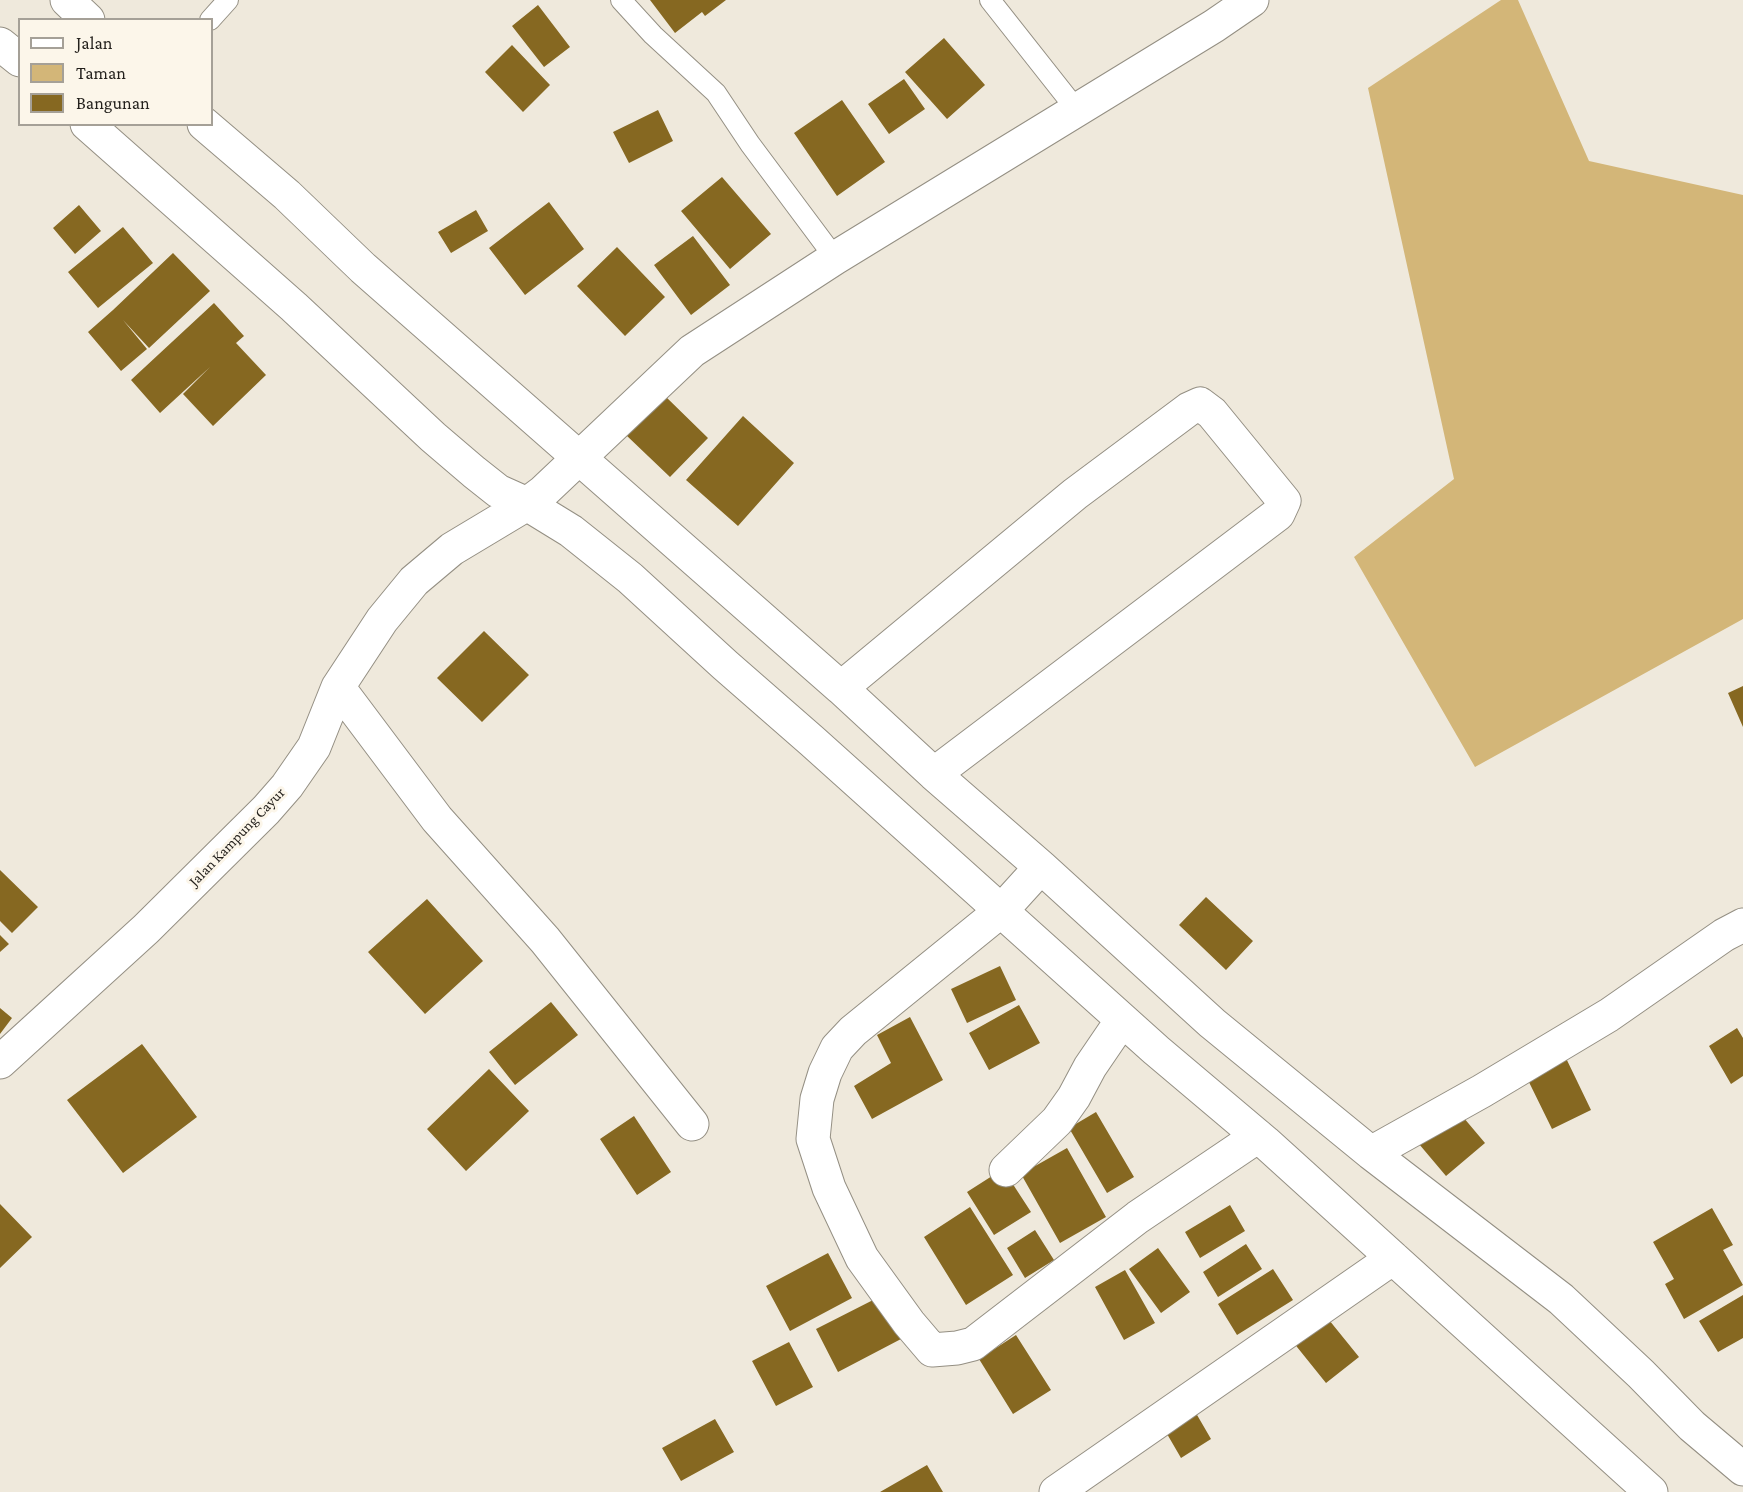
<!DOCTYPE html>
<html>
<head>
<meta charset="utf-8">
<style>
	body { margin:0 }
	#map { position:relative; width:1743px; height:1492px; overflow:hidden; background:#efe9dc; font-family:"Crimson Pro",serif }
	canvas { display:block }
	.legend { position:absolute; left:18px; top:18px; width:195px; height:108px; box-sizing:border-box; background:#fcf6ea; border:2px solid #a5a097; margin:0; padding:8px 10px; list-style:none; font-size:18px; color:#221f1b }
	.legend li { display:flex; align-items:center; gap:12px; height:30px }
	.legend b { width:30px; border:2px solid #a5a097 }
</style>
</head>
<body>
<div id="map">
<canvas width="1743" height="1492"></canvas>
<ul class="legend">
<li><b style="height:8px;background:#fff"></b>Jalan</li>
<li><b style="height:16px;background:#d3b678"></b>Taman</li>
<li><b style="height:16px;background:#866821"></b>Bangunan</li>
</ul>
</div>
<script>
const g = document.querySelector('canvas').getContext('2d');
g.lineJoin = 'round';
function fillPath(path, color) { g.fillStyle = color; g.fill(path, 'evenodd'); }
const toPath = rows => new Path2D(rows.map(r => 'M' + r).join(''));
function strokePath(path, color, width, dash) { g.strokeStyle = color; g.lineWidth = width; g.lineCap = dash ? 'butt' : 'round'; g.setLineDash(dash || []); g.stroke(path); }
function label(font, color, halo, rows, align = 'center') {
  g.font = font + ' "Crimson Pro",serif'; g.lineWidth = 6; g.setLineDash([]); g.textBaseline = 'middle'; g.strokeStyle = halo; g.fillStyle = color; for (const [text, x, y, turn = 0] of rows) {
    g.save(); g.translate(x, y); g.rotate((+turn || 0) * Math.PI / 180); g.textAlign = isNaN(turn) ? turn : align; if (halo) g.strokeText(text, 0, 0); g.fillText(text, 0, 0); g.restore();
  }
}
const green = toPath([
	[1501,0,1518,0,1589,161,1743,195,1743,619,1475,767,1354,557,1454,479,1368,88]
]);
const building = toPath([
	[650,0,726,0,705,16,702,12,675,33],
	[538,5,570,47,544,67,512,26],
	[944,38,985,85,947,119,905,72],
	[512,45,550,85,523,112,485,72],
	[904,79,925,109,889,134,868,104],
	[842,100,885,162,837,196,794,133],
	[658,110,673,141,629,163,613,132],
	[722,177,771,234,730,269,681,211],
	[549,202,584,249,525,295,489,248],
	[79,205,101,231,75,254,53,228],
	[476,210,488,231,451,253,438,232],
	[123,227,153,263,98,308,68,272],
	[693,236,730,285,691,315,654,265],
	[617,247,665,297,625,336,577,286],
	[173,253,210,291,149,348,123,320,147,349,121,371,88,332,113,310],
	[214,303,244,336,236,343,266,375,213,426,183,394,210,367,160,413,131,380],
	[664,395,708,438,670,477,626,435],
	[743,416,794,463,738,526,686,480],
	[484,631,529,675,482,722,437,678],
	[1743,686,1743,727,1728,693],
	[0,870,38,907,12,933,0,921],
	[1206,897,1253,941,1226,970,1179,925],
	[427,899,483,961,425,1014,368,952],
	[0,935,9,944,0,952],
	[1000,966,1016,1000,967,1023,951,989],
	[551,1002,578,1035,515,1085,489,1052],
	[1019,1005,1040,1043,989,1070,969,1033],
	[0,1008,12,1018,0,1034],
	[910,1017,943,1080,872,1119,854,1086,891,1063,877,1035],
	[1737,1028,1743,1038,1743,1076,1731,1084,1709,1046],
	[142,1044,197,1117,123,1173,67,1100],
	[1564,1054,1591,1110,1552,1129,1525,1074],
	[489,1069,529,1111,466,1171,427,1129],
	[1458,1111,1485,1143,1446,1176,1419,1144],
	[1096,1112,1134,1177,1107,1193,1069,1128],
	[634,1116,671,1172,637,1195,600,1139],
	[1067,1148,1106,1217,1060,1243,1021,1174],
	[1003,1169,1031,1212,994,1235,967,1192],
	[0,1204,32,1237,0,1268],
	[1230,1205,1245,1231,1200,1258,1185,1232],
	[970,1207,1013,1275,966,1305,924,1237],
	[1712,1208,1733,1245,1723,1250,1743,1285,1684,1319,1665,1284,1674,1279,1653,1242],
	[1035,1230,1054,1260,1025,1278,1007,1248],
	[1246,1244,1262,1269,1218,1297,1203,1272],
	[1158,1248,1190,1292,1161,1313,1129,1269],
	[828,1253,852,1298,790,1331,766,1286],
	[1273,1269,1293,1300,1237,1335,1218,1304],
	[1125,1270,1155,1323,1124,1340,1095,1287],
	[1743,1295,1743,1338,1718,1352,1699,1321],
	[879,1297,901,1339,838,1372,816,1329],
	[1325,1315,1359,1357,1326,1383,1293,1342],
	[1016,1335,1051,1390,1013,1414,979,1359],
	[789,1342,813,1387,776,1406,752,1361],
	[1193,1408,1211,1439,1181,1458,1163,1427],
	[715,1419,734,1452,681,1481,662,1448],
	[927,1465,943,1492,880,1492]
]);
const lane = toPath([
	[621,0,653,35,716,93,750,144,835,258],
	[990,0,1076,109],
	[210,20,228,0]
]);
const street = toPath([
	[67,0,88,20],
	[0,44,20,60],
	[87,124,294,307,433,437,474,472,498,491,527,504,571,531,630,578,725,665,812,741,1156,1050,1265,1142,1651,1492],
	[204,124,287,195,363,268,841,688,934,774,1041,867,1212,1023,1371,1153,1561,1299,1641,1374,1692,1426,1743,1469],
	[338,687,437,819,545,940,692,1124],
	[841,688,1075,494,1189,409,1200,404,1212,413,1284,501,1278,514,934,774],
	[1041,867,1002,910,853,1031,837,1048,825,1073,817,1099,813,1139,829,1188,862,1258,909,1323,932,1350,957,1348,973,1344,1138,1217,1258,1136],
	[0,1062,146,929,266,810,287,786,314,747,338,687,382,620,414,581,452,549,527,504,543,492,692,351,835,258,1214,26,1252,0],
	[1371,1153,1482,1091,1609,1015,1724,935,1743,925],
	[1006,1170,1057,1121,1074,1097,1090,1067,1122,1020],
	[1056,1492,1393,1258]
]);
const streetNames = [
	["Jalan Kampung Cayur",237,837,-46]
];
fillPath(green, '#d3b678');
fillPath(building, '#866821');
strokePath(lane, '#948f83', 22);
strokePath(street, '#948f83', 35);
strokePath(lane, '#fff', 20);
strokePath(street, '#fff', 33);
label('15px', '#221f1b', '#fcf6ea', streetNames);
</script>
</body>
</html>
